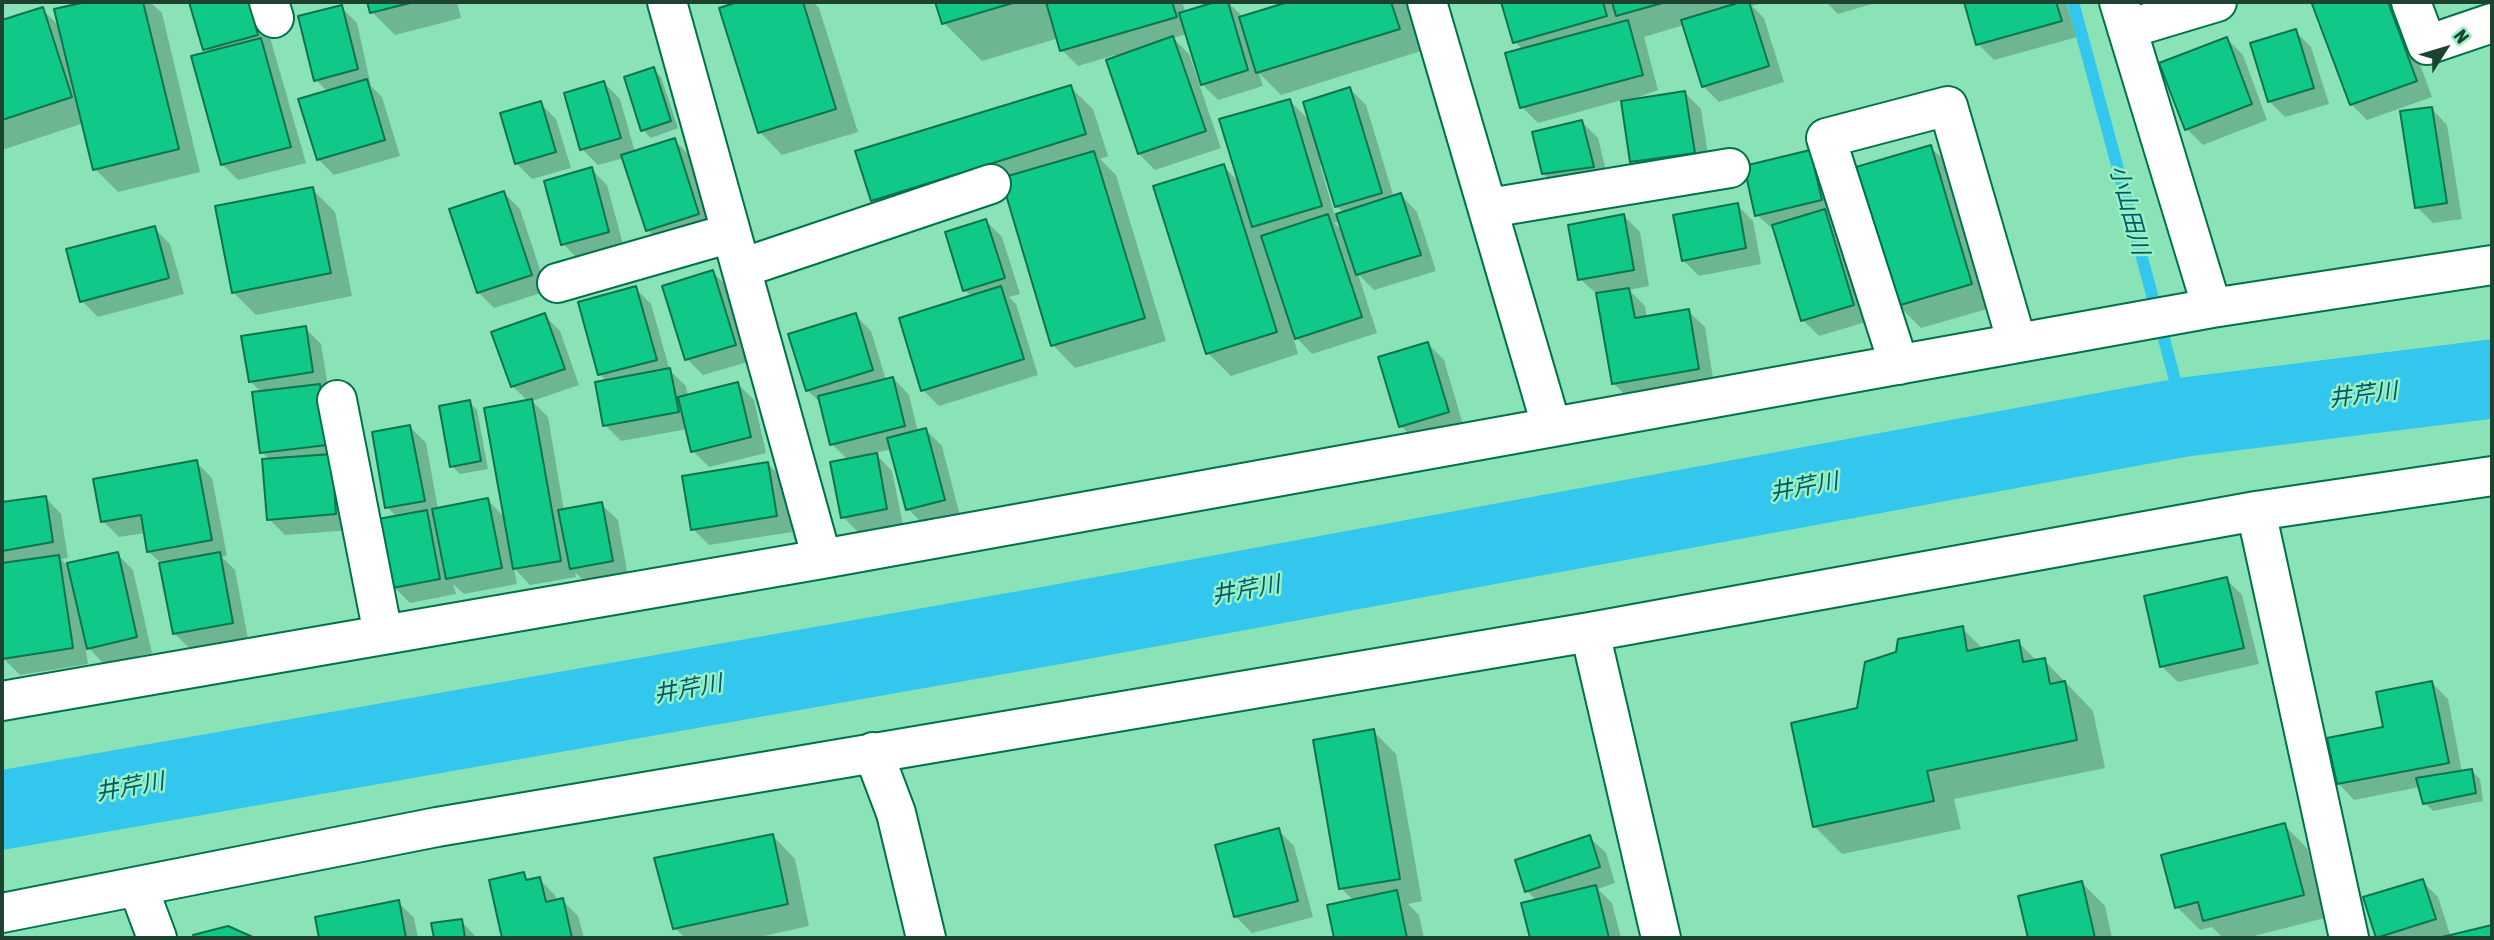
<!DOCTYPE html>
<html>
<head>
<meta charset="utf-8">
<style>
	body { margin:0 }
	#map { position:relative; width:2494px; height:940px; overflow:hidden; background:#8ae3b6; font-family:"Asap Condensed",sans-serif }
	canvas { display:block }
	.frame { position:absolute; inset:0; border:4px solid #1d4230; pointer-events:none }
	.north { position:absolute; left:2410px; top:14px; width:70px; height:70px; -webkit-text-stroke:5px #97f0c2; paint-order:stroke; rotate:53deg; font-size:19px; font-weight:700; line-height:28px; text-align:center; color:#1d4230 }
	.north::after { content:''; display:block; margin:auto; width:24px; height:32px; background:#1d4230; clip-path:polygon(50% 0,100% 100%,50% 72%,0 100%) }
</style>
</head>
<body>
<div id="map">
<canvas width="2494" height="940"></canvas>
<div class="frame"></div>
<div class="north">N</div>
</div>
<script>
const g = document.querySelector('canvas').getContext('2d');
g.lineJoin = 'round';
function fillPath(path, color) { g.fillStyle = color; g.fill(path, 'evenodd'); }
const toPath = rows => new Path2D(rows.map(r => 'M' + r).join(''));
function strokePath(path, color, width, dash) { g.strokeStyle = color; g.lineWidth = width; g.lineCap = dash ? 'butt' : 'round'; g.setLineDash(dash || []); g.stroke(path); }
function label(font, color, halo, rows, align = 'center') {
  g.font = font + ' "Asap Condensed","Noto Sans JP",sans-serif'; g.lineWidth = 5; g.setLineDash([]); g.textBaseline = 'middle'; g.strokeStyle = halo; g.fillStyle = color; for (const [text, x, y, turn = 0] of rows) {
    g.save(); g.translate(x, y); g.rotate((+turn || 0) * Math.PI / 180); g.textAlign = isNaN(turn) ? turn : align; if (halo) g.strokeText(text, 0, 0); g.fillText(text, 0, 0); g.restore();
  }
}
const shadow = toPath([
	[93,2,150,2,162,13,200,172,118,192,95,169,84,123,2,150,2,22,42,9,60,27,56,11],
	[191,2,260,2,306,163,238,180,222,164,208,53],
	[369,2,457,2,461,18,395,35,372,12],
	[744,2,813,2,819,8,858,132,782,155,760,132,721,9],
	[937,2,1182,2,1186,13,1228,2,1243,17,1294,2,1406,2,1421,51,1281,95,1259,73,1263,86,1218,100,1201,83,1187,34,1173,38,1189,54,1221,148,1155,170,1139,154,1115,55,1078,66,1062,50,1059,38,982,61,944,23],
	[1503,2,1765,2,1752,6,1764,18,1784,82,1719,102,1703,86,1684,25,1644,37,1658,90,1625,102,1685,93,1701,109,1710,168,1648,177,1632,161,1622,100,1538,123,1522,107,1523,50,1515,42],
	[1826,2,1879,2,1838,14],
	[1966,2,2066,2,2077,37,1994,60,1978,44],
	[2323,2,2397,2,2432,97,2367,120,2351,104,2315,5],
	[341,7,357,23,371,86,382,97,400,156,334,175,318,159,328,92,316,80],
	[2295,31,2311,47,2329,104,2285,117,2269,101],
	[2227,39,2243,55,2267,120,2203,145,2187,129],
	[653,69,661,77,678,128,651,138,643,130],
	[604,83,620,99,635,152,674,140,690,156,714,230,664,246,648,230,624,158,598,165,582,149],
	[1070,87,1093,109,1108,156,1100,159,1116,175,1166,341,1075,368,1053,345,1006,188,895,223,872,200],
	[1350,89,1366,105,1394,198,1401,195,1417,212,1436,271,1374,290,1358,274,1377,333,1312,354,1292,333,1298,354,1231,376,1208,353,1223,166,1241,184,1290,101,1310,121],
	[1324,164,1336,206,1344,213,1335,216,1320,165],
	[1340,221,1344,232,1334,223],
	[540,103,556,119,571,168,532,179,516,163],
	[2431,108,2447,125,2462,219,2433,223,2417,207],
	[1582,122,1598,138,1609,183,1559,189,1543,173],
	[1930,147,1953,169,1994,307,1921,328,1898,305],
	[1810,152,1826,168,1837,216,1831,218,1840,227,1869,321,1819,336,1803,320,1775,231,1757,215],
	[591,169,607,185,624,248,579,260,563,244],
	[312,189,335,212,352,296,256,315,233,292],
	[504,193,520,209,547,291,494,308,478,292],
	[1737,205,1753,221,1761,264,1699,276,1683,260],
	[1624,216,1640,232,1649,286,1629,290,1645,306,1647,318,1688,311,1705,327,1714,385,1629,399,1613,383,1598,295,1580,279],
	[986,221,1002,237,1020,294,1009,297,1016,304,1038,375,939,406,923,390,972,297,965,290],
	[154,228,170,244,184,294,98,317,82,301],
	[712,272,729,288,751,361,703,375,687,359],
	[635,288,651,304,670,371,686,386,688,396,738,384,754,400,766,453,709,467,693,451,688,429,621,441,605,425,607,382,600,374],
	[544,315,560,331,579,385,532,401,548,417,564,511,601,504,618,520,628,577,587,584,575,572,576,577,530,585,514,568,517,584,464,594,453,584,456,594,410,603,394,587,397,517,387,507,410,427,426,443,438,509,488,500,505,518,528,401,512,386],
	[855,315,871,331,886,380,893,378,909,395,918,432,926,430,942,446,960,516,924,525,908,509,892,449,875,453,892,471,903,525,859,533,843,517,848,460,832,444,822,404,807,390],
	[305,328,321,344,352,530,285,535,269,519,270,460,262,452,261,392,250,381],
	[1428,344,1444,360,1464,428,1417,442,1401,426],
	[469,402,477,410,488,469,460,474,452,466],
	[196,462,212,478,227,556,222,557,235,570,248,639,190,649,174,633,162,564,149,552,145,533,119,537,103,521],
	[768,464,784,480,792,532,709,545,693,529],
	[45,497,61,514,68,558,61,559,67,565,117,554,133,570,152,653,104,664,85,644,88,664,20,675,4,659,2,504],
	[2226,579,2242,595,2259,664,2178,682,2161,666],
	[1962,628,1983,649,2018,642,2037,661,2044,660,2093,711,2105,768,1954,799,1961,829,1842,854,1814,826,1859,710],
	[2432,683,2448,699,2462,772,2472,771,2480,779,2483,801,2433,811,2425,803,2420,787,2354,800,2338,783,2385,729],
	[1373,731,1396,754,1422,901,1408,904,1419,915,1424,938,1336,938,1329,907,1354,901,1341,888],
	[2284,825,2307,848,2325,918,2246,938,2223,938,2212,927,2200,930,2177,907],
	[1278,830,1294,846,1313,917,1252,933,1236,917,1217,846],
	[773,836,795,859,809,926,755,938,685,938,675,928],
	[1589,837,1606,853,1615,883,1598,889,1612,903,1621,938,1531,938,1523,905,1537,901,1527,891],
	[523,874,530,881,539,879,555,895,557,901,562,900,578,916,584,938,504,938,491,882],
	[2422,881,2438,897,2451,937,2492,927,2492,938,2379,938],
	[2082,883,2105,906,2112,938,2029,938,2020,898],
	[398,902,414,918,418,938,321,938,317,918],
	[461,921,477,938,436,938,433,924]
]);
const stream = toPath([
	[2073,2,2185,417]
]);
const river = toPath([
	[2,810,1043,627,2185,417,2492,379]
]);
const building = toPath([
	[86,2,143,2,179,149,93,170,54,9,86,2],
	[189,2,249,2,258,35,203,50,189,2],
	[367,2,414,2,370,13,367,2],
	[738,2,803,2,836,109,758,133,719,8,738,2],
	[935,2,1016,2,942,24,935,2],
	[1046,2,1172,2,1177,17,1060,51,1046,2],
	[1215,2,1228,2,1248,70,1201,85,1179,13,1215,2],
	[1288,2,1391,2,1400,29,1256,73,1239,17,1288,2],
	[1501,2,1603,2,1607,16,1513,43,1501,2],
	[1612,2,1666,2,1616,16,1612,2],
	[1741,2,1749,2,1769,66,1702,87,1681,20,1741,2],
	[1964,2,2056,2,2062,21,1976,45,1964,2],
	[2318,2,2388,2,2417,81,2350,105,2312,4,2318,2],
	[342,5,358,69,314,81,298,16,342,5],
	[43,7,72,97,2,120,2,20,43,7],
	[1628,20,1643,75,1520,108,1505,53,1628,20],
	[2296,29,2314,88,2268,102,2250,43,2296,29],
	[1173,36,1206,131,1138,154,1106,60,1173,36],
	[2227,37,2252,104,2185,130,2159,63,2227,37],
	[261,38,291,147,221,165,191,56,261,38],
	[654,67,671,121,641,131,624,77,654,67],
	[367,79,385,140,317,160,298,99,367,79],
	[604,81,621,138,580,150,564,93,604,81],
	[1071,85,1086,134,871,201,855,151,1071,85],
	[1350,87,1382,193,1335,207,1303,102,1350,87],
	[1685,91,1695,153,1630,162,1621,101,1685,91],
	[1290,99,1322,206,1252,227,1219,119,1290,99],
	[541,101,556,152,515,164,500,113,541,101],
	[2432,107,2447,203,2415,208,2400,111,2432,107],
	[1582,120,1594,167,1542,174,1532,132,1582,120],
	[675,138,699,214,646,231,621,155,675,138],
	[1931,145,1972,284,1897,306,1856,167,1931,145],
	[1810,150,1822,200,1755,216,1744,166,1810,150],
	[1094,151,1145,318,1051,346,1001,178,1094,151],
	[1224,164,1277,332,1206,354,1153,186,1224,164],
	[592,167,609,232,561,245,544,181,592,167],
	[313,187,331,273,232,293,215,206,313,187],
	[504,191,532,275,477,293,449,209,504,191],
	[1401,193,1421,255,1356,275,1336,214,1401,193],
	[1738,203,1746,248,1682,261,1673,215,1738,203],
	[1825,209,1854,305,1801,321,1772,225,1825,209],
	[1328,214,1362,317,1295,339,1261,236,1328,214],
	[1624,214,1634,270,1578,280,1568,225,1624,214],
	[986,219,1005,278,963,291,945,232,986,219],
	[155,226,169,278,80,302,66,249,155,226],
	[713,270,736,345,685,360,662,286,713,270],
	[636,286,657,360,598,375,578,302,636,286],
	[1001,286,1024,359,921,391,899,318,1001,286],
	[1629,288,1635,318,1689,309,1699,369,1612,384,1596,293,1629,288],
	[545,313,565,369,511,387,491,332,545,313],
	[856,313,873,370,806,391,788,334,856,313],
	[306,326,313,372,249,382,241,336,306,326],
	[1428,342,1449,412,1399,427,1378,357,1428,342],
	[670,368,679,412,603,426,595,382,670,368],
	[893,377,905,426,830,445,818,396,893,377],
	[738,382,751,437,691,452,678,397,738,382],
	[320,384,327,445,260,453,252,392,320,384],
	[532,399,561,561,513,569,484,408,532,399],
	[470,400,481,461,450,467,439,406,470,400],
	[410,425,425,501,385,508,372,432,410,425],
	[926,428,945,500,906,510,887,438,926,428],
	[877,453,887,509,841,518,830,462,877,453],
	[332,454,336,514,267,520,262,459,332,454],
	[197,460,212,540,147,552,141,515,101,522,93,479,197,460],
	[768,462,777,516,691,530,682,476,768,462],
	[46,496,53,542,2,551,2,502,46,496],
	[488,498,502,568,446,579,432,509,488,498],
	[602,502,613,561,570,569,558,510,602,502],
	[427,510,440,579,392,588,378,519,427,510],
	[118,552,137,637,87,649,67,563,118,552],
	[220,552,233,623,173,634,159,563,220,552],
	[59,555,73,648,2,659,2,563,59,555],
	[2227,577,2244,648,2160,667,2144,596,2227,577],
	[1963,626,1967,651,2019,640,2023,662,2045,658,2050,684,2065,681,2077,740,1927,771,1934,801,1813,827,1791,723,1857,708,1865,662,1896,652,1898,639,1963,626],
	[2432,681,2449,763,2337,784,2327,738,2383,727,2376,692,2432,681],
	[1374,729,1400,879,1339,889,1313,740,1374,729],
	[2472,769,2476,793,2423,804,2416,778,2472,769],
	[2285,823,2304,895,2203,921,2198,902,2175,908,2161,855,2285,823],
	[1279,828,1298,901,1234,917,1215,845,1279,828],
	[773,834,788,904,673,929,654,858,773,834],
	[1590,835,1600,867,1525,892,1515,860,1590,835],
	[524,872,526,880,540,877,546,902,563,898,572,938,502,938,489,880,524,872],
	[2423,879,2436,919,2376,938,2363,897,2423,879],
	[2082,881,2095,938,2028,938,2018,896,2082,881],
	[1596,885,1609,938,1530,938,1521,903,1596,885],
	[1397,890,1407,938,1334,938,1327,905,1397,890],
	[399,900,406,938,319,938,315,917,399,900],
	[462,919,465,938,434,938,431,923,462,919],
	[2492,925,2492,938,2438,938,2492,925],
	[228,926,255,938,195,938,193,935,228,926]
]);
const minor = toPath([
	[269,2,274,18],
	[667,2,822,559],
	[1427,2,1551,425],
	[2119,2,2212,308],
	[2411,2,2427,45,2492,23],
	[2127,29,2217,2],
	[1489,208,1730,168],
	[742,268,991,184],
	[557,283,731,233],
	[1899,365,1826,138,1948,106,2017,343],
	[337,400,383,634],
	[2256,511,2349,938],
	[1590,632,1661,938],
	[2,701,822,559,2212,308,2492,265],
	[873,752,896,813,926,938],
	[138,887,157,938],
	[2,913,437,827,1590,632,2256,511,2492,476]
]);
const waterNames = [
	["小山田川",2129,210,75],
	["井芹川",2363,395,-7],
	["井芹川",1804,487,-10],
	["井芹川",1246,590,-10],
	["井芹川",688,689,-10],
	["井芹川",130,787,-10]
];
fillPath(shadow, '#0003');
strokePath(stream, '#33c7ee', 12);
strokePath(river, '#33c7ee', 79);
fillPath(building, '#10c988');
strokePath(building, '#0d754e', 2);
strokePath(minor, '#01714a', 42);
strokePath(minor, '#fff', 38);
label('italic 23px', '#00566a', '#97f0c2', waterNames);
</script>
</body>
</html>
